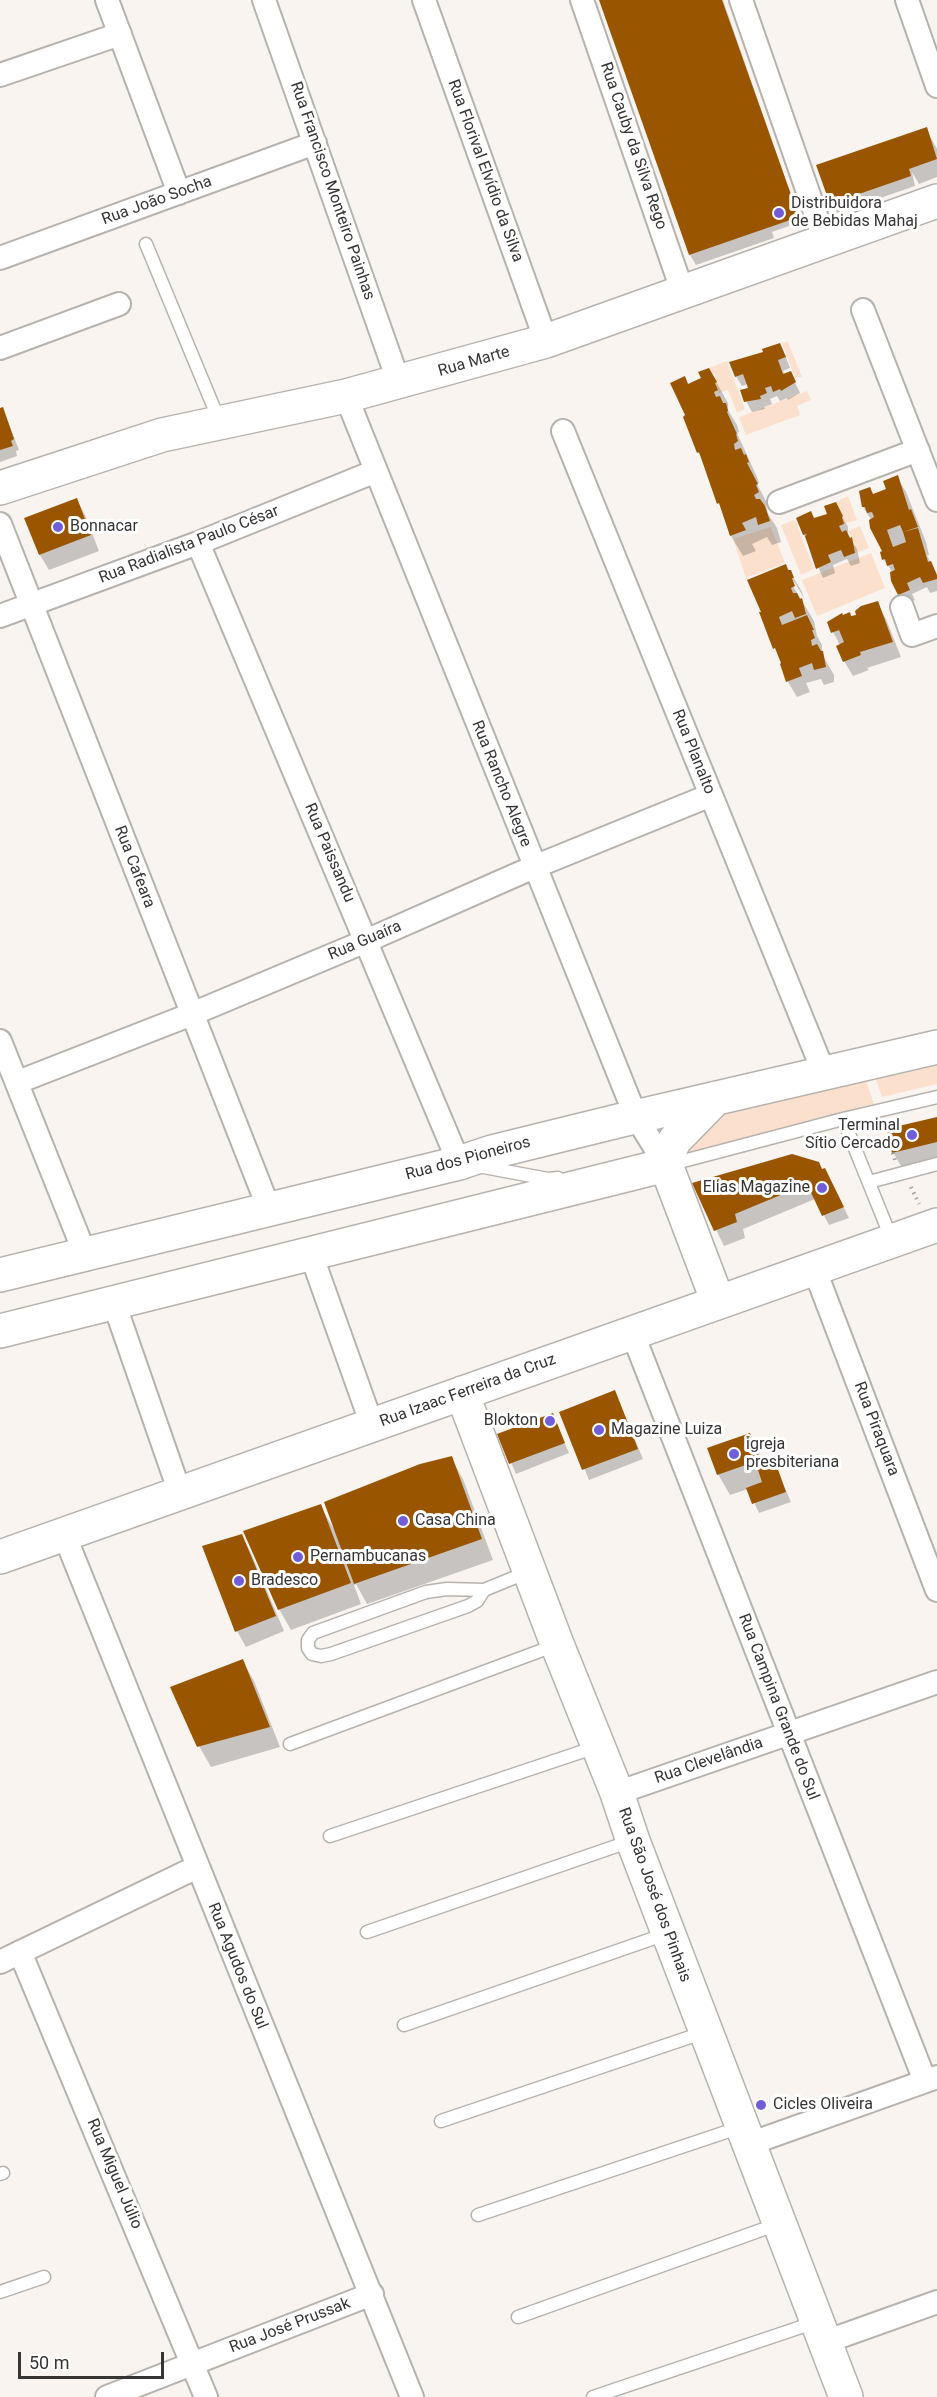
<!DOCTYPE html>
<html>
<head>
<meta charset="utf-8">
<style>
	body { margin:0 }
	#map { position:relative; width:937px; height:2397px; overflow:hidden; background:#f9f4f0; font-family:Roboto,sans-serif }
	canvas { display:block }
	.scale { position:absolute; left:18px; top:2352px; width:146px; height:27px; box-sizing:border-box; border:3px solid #373534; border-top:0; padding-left:8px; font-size:18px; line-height:21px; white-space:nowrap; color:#373534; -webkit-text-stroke:4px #fff; paint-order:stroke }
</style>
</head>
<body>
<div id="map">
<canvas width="937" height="2397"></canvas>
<div class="scale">50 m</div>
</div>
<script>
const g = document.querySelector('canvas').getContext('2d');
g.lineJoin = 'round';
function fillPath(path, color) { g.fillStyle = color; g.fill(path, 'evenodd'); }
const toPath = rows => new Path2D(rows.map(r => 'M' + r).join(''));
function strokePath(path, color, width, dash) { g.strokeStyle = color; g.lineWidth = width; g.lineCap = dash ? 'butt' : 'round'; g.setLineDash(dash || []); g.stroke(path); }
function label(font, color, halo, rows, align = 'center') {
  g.font = font + ' Roboto,sans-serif'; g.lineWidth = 6; g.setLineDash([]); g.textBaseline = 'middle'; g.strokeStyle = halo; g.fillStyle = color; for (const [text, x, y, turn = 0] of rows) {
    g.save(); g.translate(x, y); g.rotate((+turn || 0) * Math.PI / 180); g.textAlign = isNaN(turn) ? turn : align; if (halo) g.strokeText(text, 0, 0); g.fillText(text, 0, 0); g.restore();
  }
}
const green = toPath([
	[788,342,802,377,795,378,782,343],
	[727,361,745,409,737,413,728,390,718,393,715,374,712,374,709,368],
	[807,391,811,400,797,406,800,415,746,435,739,417],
	[848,496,857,520,844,524,842,517,843,516,836,502],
	[795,520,814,569,801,575,781,525],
	[860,526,869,548,855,553,853,546,855,545,848,531],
	[771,527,785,563,746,578,733,539],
	[871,553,885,588,817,616,802,580],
	[937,1048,937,1084,882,1097,870,1063],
	[861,1066,876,1110,671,1163,719,1099]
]);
const shadow = toPath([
	[600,0,723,0,800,222,772,232,774,238,696,265,690,255],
	[926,129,937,149,937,177,919,184,912,172,915,186,837,213,832,203],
	[785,355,790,368,783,371,785,375,790,372,800,393,788,400,787,398,780,401,777,396,770,399,772,404,764,407,765,409,752,412,746,401,750,388,748,384,742,386,736,376],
	[709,369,728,403,728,410,737,425,739,432,737,433,757,477,759,483,757,484,768,505,766,506,768,514,777,528,781,542,772,545,767,537,752,544,756,551,743,556,731,536,705,464,698,452,687,416,684,378,689,386,703,379],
	[3,409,19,450,16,451,17,456,0,462,0,410],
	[897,477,906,492,926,542,929,555,927,555,937,577,937,591,930,593,927,587,912,594,915,600,905,604,892,581,893,573,884,560,882,553,884,552,872,521,863,507,874,496,888,489],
	[77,500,85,515,99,551,49,570,40,555,26,519],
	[835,504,848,527,848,535,857,549,860,563,851,566,847,559,833,565,835,573,823,578,804,535,814,520,829,515],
	[786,565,802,592,804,598,793,580,790,581,814,621,817,636,822,645,822,654,834,675,834,682,824,685,821,679,806,683,810,692,797,697,788,682,781,664,783,663,767,630],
	[877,603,886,619,901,657,867,668,869,670,853,676,844,661,840,645,833,632,851,618],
	[937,1118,937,1165,905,1173,893,1152],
	[822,1171,830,1180,849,1218,829,1225,815,1199,743,1229,745,1238,724,1246,694,1184],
	[615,1392,643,1459,589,1480,561,1412],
	[552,1415,569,1453,516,1474,499,1435],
	[750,1435,764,1463,773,1460,791,1502,759,1513,748,1489,730,1495,718,1474],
	[451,1458,463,1479,493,1560,367,1604,356,1584,354,1585,361,1604,291,1630,279,1609,320,1506,334,1529],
	[241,1535,250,1551,284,1631,246,1647,237,1631,204,1546],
	[242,1660,254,1681,280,1747,211,1767,199,1746]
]);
const building = toPath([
	[599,0,722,0,799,217,689,255],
	[927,127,937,159,909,169,911,176,830,204,816,165],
	[780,343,786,357,778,360,783,374,791,371,796,382,781,391,780,389,773,392,771,386,765,388,767,393,760,396,761,399,744,402,740,390,748,388,743,374,735,377,729,362,763,352,762,349],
	[709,368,717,382,715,383,718,390,714,392,716,397,720,396,723,403,726,403,728,411,727,412,737,434,736,434,738,441,734,444,735,450,741,448,744,455,746,454,749,462,747,463,758,484,756,485,759,492,754,495,756,499,760,499,765,506,770,521,758,525,756,517,742,523,746,530,730,536,719,503,717,504,699,452,697,453,683,417,685,415,670,383,685,376,688,384,701,378,698,372],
	[3,407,14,439,11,441,13,446,0,450,0,408],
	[898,475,909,510,911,509,918,527,903,532,900,525,887,530,893,547,906,542,903,532,918,528,928,562,931,561,937,575,937,579,923,583,920,577,907,583,910,590,898,595,891,581,890,572,895,570,893,564,887,566,885,559,882,560,880,552,882,551,870,528,869,520,874,517,872,512,867,513,865,507,862,507,859,491,870,487,873,494,886,489,883,481],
	[77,498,91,535,39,555,24,518],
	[836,502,843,516,842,517,844,524,839,526,842,532,846,530,850,538,852,537,855,553,844,557,841,550,828,555,831,562,816,569,805,536,807,534,803,535,796,518,811,511,814,518,827,514,824,506],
	[786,564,788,570,791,570,794,578,792,578,795,586,791,588,793,593,797,593,800,599,802,598,806,614,795,618,792,611,779,617,782,625,807,615,814,630,812,630,815,638,811,640,812,646,817,644,821,651,823,651,826,667,814,670,812,663,799,668,802,676,786,682,780,664,781,663,775,648,773,649,759,612,761,612,747,580],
	[878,601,893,642,860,652,861,655,843,662,836,646,844,642,839,630,831,633,827,622,842,613,843,615,850,612,851,616,856,615,855,611,861,606],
	[937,1117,937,1142,892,1153,886,1129],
	[792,1154,819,1162,822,1169,825,1168,844,1207,822,1216,807,1184,735,1214,737,1222,714,1231,692,1183],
	[615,1390,638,1449,582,1470,559,1412],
	[553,1413,565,1443,509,1464,497,1434],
	[750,1433,760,1460,717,1475,707,1448],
	[452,1456,482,1539,354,1584,324,1502,420,1464],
	[774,1458,786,1492,752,1504,746,1488,762,1482,756,1464],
	[321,1504,351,1583,278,1610,243,1531],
	[242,1534,276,1616,235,1632,202,1546],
	[243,1659,270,1727,197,1747,170,1687]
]);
const path = toPath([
	[884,1124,895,1160],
	[911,1187,919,1204]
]);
const lane = toPath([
	[146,244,219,420],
	[843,1119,892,1240],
	[668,1165,843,1119,937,1097],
	[478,1166,548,1179,558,1178],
	[869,1182,937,1164],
	[484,1590,477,1601,468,1606,331,1654,321,1656,312,1654,308,1648,308,1640,313,1633,426,1592,447,1589,484,1590,528,1572],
	[290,1744,556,1645],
	[330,1836,596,1747],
	[367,1932,631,1841],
	[404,2025,666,1934],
	[441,2121,705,2032],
	[0,2174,3,2173],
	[478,2215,741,2127],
	[0,2292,44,2277],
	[518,2317,778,2224],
	[593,2397,816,2322]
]);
const street = toPath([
	[107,0,179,193],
	[264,0,399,383],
	[424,0,546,341],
	[582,0,683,293],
	[741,0,825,241],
	[907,0,937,86],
	[0,75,120,34],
	[0,258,315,143],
	[863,310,937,500],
	[0,348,119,304],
	[346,396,636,1117,666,1165],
	[563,431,824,1073],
	[779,502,918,450],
	[0,524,269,1209],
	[198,543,459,1163],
	[902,607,912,635,937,626],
	[0,616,198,543,376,471],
	[0,1041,85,1254],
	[18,1082,192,1014,366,941,534,867,711,795],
	[311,1254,372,1425],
	[814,1268,937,1590],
	[114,1303,180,1493],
	[632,1332,925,2081],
	[64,1534,412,2397],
	[617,1793,937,1682],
	[20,1952,206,2397],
	[0,1962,197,1867],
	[749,2144,937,2077],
	[825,2342,937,2302],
	[107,2397,372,2294]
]);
const secondary = toPath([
	[0,488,162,435,346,396,546,341,937,201],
	[716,1098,675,1140,668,1153,666,1165,718,1302],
	[0,1275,459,1163,492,1152,622,1120,937,1047],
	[0,1331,666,1165],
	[462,1393,557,1644,617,1793,633,1841,846,2397],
	[0,1557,937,1225]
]);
const markers = [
	[779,213,6,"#705dd7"],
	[58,527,6,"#705dd7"],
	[912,1135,6,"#705dd7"],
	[822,1188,6,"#705dd7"],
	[550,1421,6,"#705dd7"],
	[599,1430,6,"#705dd7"],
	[734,1454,6,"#705dd7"],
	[403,1521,6,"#705dd7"],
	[298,1557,6,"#705dd7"],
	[239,1581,6,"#705dd7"],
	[761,2105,6,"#705dd7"]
];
const streetNames = [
	["Rua Cauby da Silva Rego",633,146,71],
	["Rua Florival Elvídio da Silva",485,171,70],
	["Rua Francisco Monteiro Painhas",332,191,71],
	["Rua João Socha",157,201,-20],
	["Rua Marte",474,362,-16],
	["Rua Radialista Paulo César",189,545,-21],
	["Rua Planalto",693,752,68],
	["Rua Rancho Alegre",501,784,68],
	["Rua Paissandu",329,853,67],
	["Rua Cafeara",134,867,69],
	["Rua Guaíra",365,941,-23],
	["Rua dos Pioneiros",468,1159,-15],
	["Rua Izaac Ferreira da Cruz",468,1391,-20],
	["Rua Piraquara",876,1429,69],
	["Rua Campina Grande do Sul",778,1707,69],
	["Rua Clevelândia",709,1761,-19],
	["Rua São José dos Pinhais",654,1895,70],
	["Rua Agudos do Sul",237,1966,68],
	["Rua Miguel Júlio",114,2174,67],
	["Rua José Prussak",290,2326,-21]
];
const poiNames = [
	["Distribuidora",791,204],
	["de Bebidas Mahaj",791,222],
	["Bonnacar",70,527],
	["Terminal",900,1126,"right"],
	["Sítio Cercado",900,1144,"right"],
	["Elias Magazine",810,1188,"right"],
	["Blokton",538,1421,"right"],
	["Magazine Luiza",611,1430],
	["igreja",746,1445],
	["presbiteriana",746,1463],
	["Casa China",415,1521],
	["Pernambucanas",310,1557],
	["Bradesco",251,1581],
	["Cicles Oliveira",773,2105]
];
fillPath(green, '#fbe1cd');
fillPath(shadow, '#0003');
fillPath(building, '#9a5501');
strokePath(lane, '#b6b2ae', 15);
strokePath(street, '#b6b2ae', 26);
strokePath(secondary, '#b6b2ae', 36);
strokePath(path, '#a4a09e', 4, [1.5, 4.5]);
strokePath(lane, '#fff', 12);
strokePath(street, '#fff', 22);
strokePath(secondary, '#fff', 33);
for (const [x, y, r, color] of markers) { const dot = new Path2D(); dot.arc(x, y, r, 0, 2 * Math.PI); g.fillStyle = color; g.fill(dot); strokePath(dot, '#fff', 2); }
label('16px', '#373534', '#fff', streetNames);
label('16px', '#373534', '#fff', poiNames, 'left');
</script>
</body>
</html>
